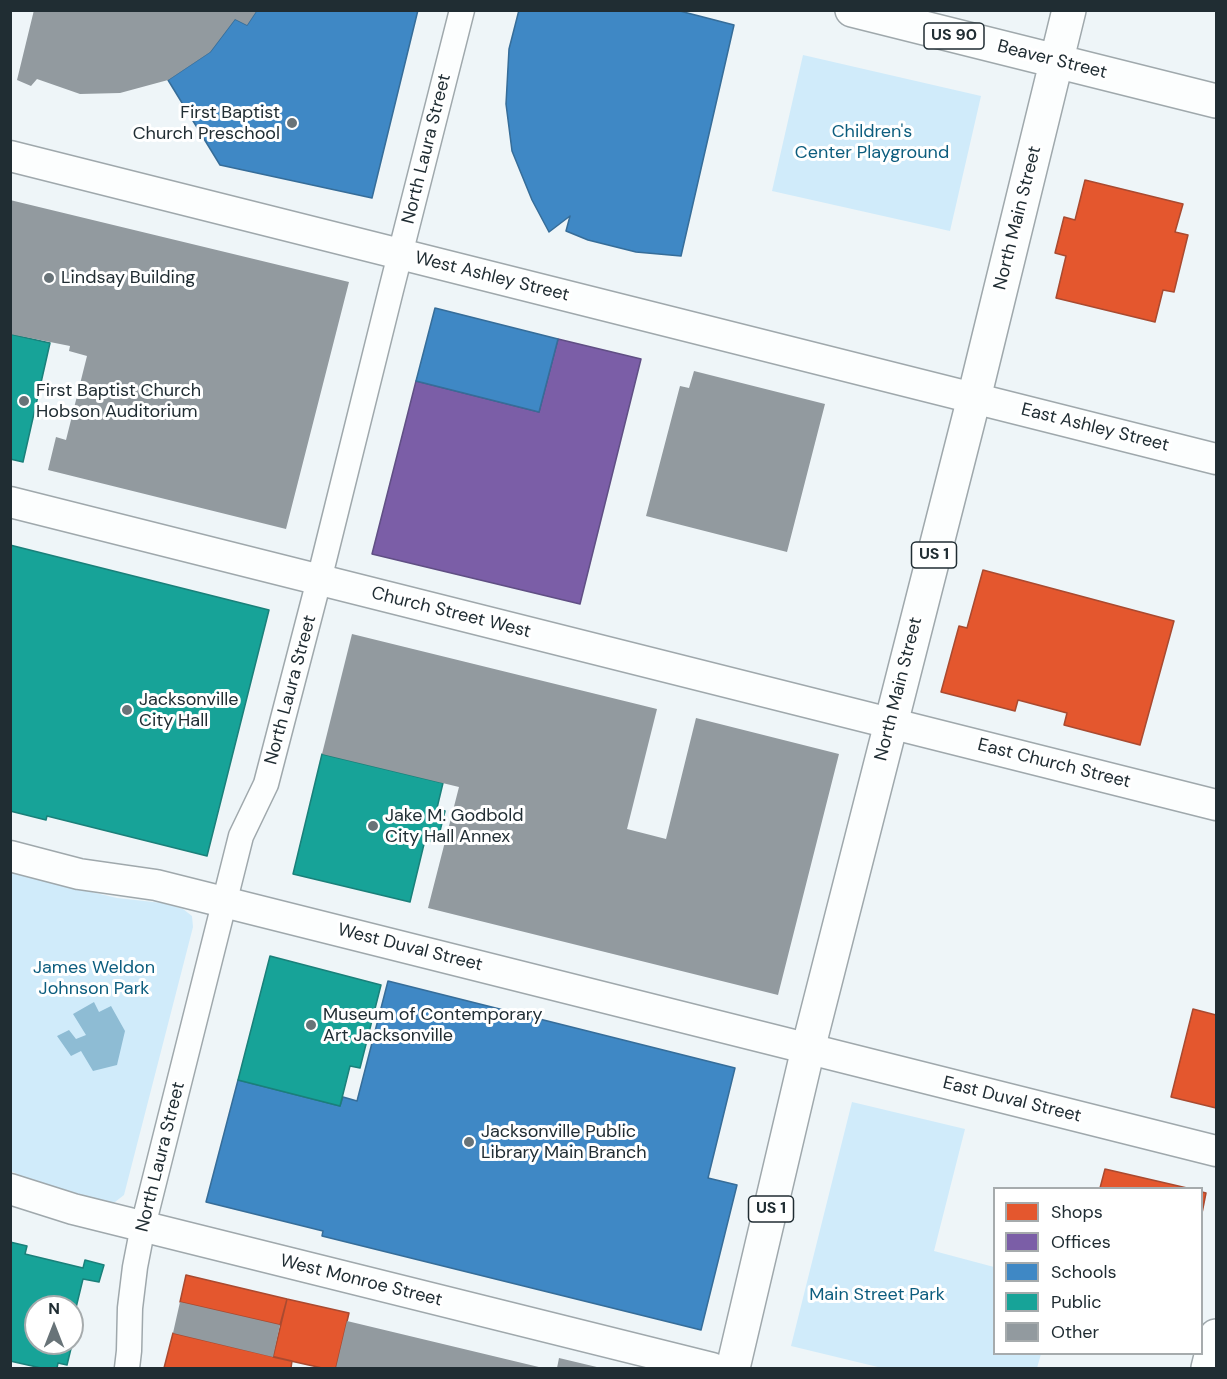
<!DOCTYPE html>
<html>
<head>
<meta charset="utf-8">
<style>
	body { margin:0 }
	#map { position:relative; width:1227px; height:1379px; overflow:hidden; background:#eef5f8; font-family:"DM Sans",sans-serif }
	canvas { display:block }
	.frame { position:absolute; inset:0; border:12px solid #202d33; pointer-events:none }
	.legend { position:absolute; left:993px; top:1187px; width:210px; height:168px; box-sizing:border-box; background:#fff; border:2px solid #a6abad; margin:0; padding:8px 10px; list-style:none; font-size:18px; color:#202d33 }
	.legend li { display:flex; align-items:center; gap:12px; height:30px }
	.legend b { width:30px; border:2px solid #a6abad }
	.north { position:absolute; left:24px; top:1295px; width:60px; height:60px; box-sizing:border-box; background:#fff; border:2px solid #a6abad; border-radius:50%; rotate:0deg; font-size:16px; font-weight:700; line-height:24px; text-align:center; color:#202d33 }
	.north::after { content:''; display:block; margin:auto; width:21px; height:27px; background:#687378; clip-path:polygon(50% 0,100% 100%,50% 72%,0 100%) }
</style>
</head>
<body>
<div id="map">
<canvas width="1227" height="1379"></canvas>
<div class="frame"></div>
<ul class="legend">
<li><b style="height:16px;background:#e4572e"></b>Shops</li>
<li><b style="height:16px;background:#7b5ea7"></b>Offices</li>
<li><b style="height:16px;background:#3f88c5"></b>Schools</li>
<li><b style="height:16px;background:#17a398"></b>Public</li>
<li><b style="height:16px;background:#929a9f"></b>Other</li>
</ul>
<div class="north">N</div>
</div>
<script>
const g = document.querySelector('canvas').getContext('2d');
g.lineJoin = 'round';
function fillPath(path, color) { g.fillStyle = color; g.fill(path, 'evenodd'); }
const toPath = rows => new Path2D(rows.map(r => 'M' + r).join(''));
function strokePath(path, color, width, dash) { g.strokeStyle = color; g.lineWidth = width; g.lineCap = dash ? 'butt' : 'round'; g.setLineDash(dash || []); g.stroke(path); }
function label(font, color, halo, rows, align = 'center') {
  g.font = font + ' "DM Sans",sans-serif'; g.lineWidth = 6; g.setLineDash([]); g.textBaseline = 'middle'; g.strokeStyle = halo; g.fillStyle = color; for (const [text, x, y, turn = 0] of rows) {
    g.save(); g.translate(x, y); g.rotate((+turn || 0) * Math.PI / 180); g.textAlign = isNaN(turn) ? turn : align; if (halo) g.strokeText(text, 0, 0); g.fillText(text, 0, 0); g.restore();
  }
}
const green = toPath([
	[803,55,981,96,950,231,772,191],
	[11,873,117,898,162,903,183,909,192,916,193,927,124,1195,115,1202,102,1203,50,1190,11,1171],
	[852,1102,965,1129,934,1251,994,1267,994,1354,1041,1354,1037,1368,882,1368,791,1346]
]);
const water = toPath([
	[94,1002,99,1012,111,1006,125,1031,117,1065,93,1071,81,1051,71,1056,57,1036,69,1030,76,1039,86,1035,73,1014]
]);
const shops = toPath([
	[1085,180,1183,204,1175,232,1188,235,1174,292,1163,290,1155,322,1056,298,1066,256,1055,253,1064,217,1075,220,1085,180],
	[983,570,1174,621,1140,745,1064,725,1067,713,1018,700,1015,711,941,692,959,626,967,628,983,570],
	[1193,1009,1216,1015,1216,1108,1171,1097,1193,1009],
	[1105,1169,1187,1188,1100,1188,1105,1169],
	[1202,1192,1206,1193,1202,1213,1202,1192],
	[186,1275,287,1299,280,1325,180,1302,186,1275],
	[287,1299,349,1313,336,1368,322,1368,273,1357,287,1299],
	[173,1333,292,1361,291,1368,164,1368,173,1333]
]);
const offices = toPath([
	[558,339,641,359,580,604,372,554,416,381,539,412,558,339]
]);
const schools = toPath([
	[257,10,418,10,372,198,220,165,168,80,210,52,235,19,247,25,257,10],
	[519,10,676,10,734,25,681,256,636,252,588,240,566,231,570,216,549,232,532,200,512,151,506,104,509,49,519,10],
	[435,308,558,339,539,412,416,381,435,308],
	[388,981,735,1068,708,1178,737,1185,701,1330,322,1236,323,1231,206,1202,238,1080,340,1106,343,1097,357,1101,388,981]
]);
const public = toPath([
	[10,334,50,343,23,462,10,459,10,334],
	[10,545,269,610,207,856,47,816,46,820,10,811,10,545],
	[322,754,443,783,437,808,445,811,437,843,425,840,410,902,293,874,322,754],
	[270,956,381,985,360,1068,350,1066,340,1106,238,1080,270,956],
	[10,1242,27,1246,25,1254,83,1268,85,1260,104,1265,99,1282,83,1279,72,1324,72,1307,36,1307,36,1343,72,1343,72,1327,76,1328,67,1365,58,1363,57,1368,41,1368,10,1361,10,1242]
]);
const building = toPath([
	[34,10,257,10,247,25,235,19,210,52,168,80,120,93,80,94,37,79,31,86,17,80],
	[10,200,349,282,286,529,48,470,56,437,66,440,87,356,69,351,70,346,10,334],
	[694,371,825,404,787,552,646,516,680,386,689,388],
	[352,634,657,709,627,829,666,839,696,718,839,754,778,995,428,908,459,787,322,754],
	[180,1302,280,1325,273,1357,173,1333],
	[347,1321,543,1368,336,1368],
	[559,1358,601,1368,557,1368]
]);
const minor = toPath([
	[127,1368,129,1351,130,1308,135,1267,143,1226,241,836,266,784,319,580,391,290,462,10]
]);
const tertiary = toPath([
	[10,156,1216,459],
	[10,502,1216,805],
	[10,856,79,874,156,885,1216,1151],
	[10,1189,73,1209,712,1368]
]);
const primary = toPath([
	[852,10,1216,101],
	[733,1368,808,1049,974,398,1069,10],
	[1208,1368,1216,1336]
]);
const markers = [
	[292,123,6,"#687378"],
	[49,278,6,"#687378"],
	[24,401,6,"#687378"],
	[127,710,6,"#687378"],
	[373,826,6,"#687378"],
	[311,1025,6,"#687378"],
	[469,1142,6,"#687378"]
];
const shields = [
	[954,36,60],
	[934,555,45],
	[771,1209,45]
];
const shieldNames = [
	["US 90",954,36],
	["US 1",934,555],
	["US 1",771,1209]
];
const streetNames = [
	["Beaver Street",1052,60,14],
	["North Laura Street",427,149,-76],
	["North Main Street",1018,218,-76],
	["West Ashley Street",492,277,14],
	["East Ashley Street",1095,428,14],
	["Church Street West",451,613,14],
	["North Main Street",899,689,-76],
	["North Laura Street",291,690,-75],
	["East Church Street",1054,764,14],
	["West Duval Street",410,948,14],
	["East Duval Street",1012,1100,14],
	["North Laura Street",161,1157,-76],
	["West Monroe Street",361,1281,14]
];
const poiNames = [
	["First Baptist",280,113,"right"],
	["Church Preschool",280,134,"right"],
	["Lindsay Building",61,278],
	["First Baptist Church",36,391],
	["Hobson Auditorium",36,412],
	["Jacksonville",139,700],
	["City Hall",139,721],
	["Jake M. Godbold",385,816],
	["City Hall Annex",385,837],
	["Museum of Contemporary",323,1015],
	["Art Jacksonville",323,1036],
	["Jacksonville Public",481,1132],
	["Library Main Branch",481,1153]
];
const parkNames = [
	["Children's",872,132],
	["Center Playground",872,153],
	["James Weldon",94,968],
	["Johnson Park",94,989],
	["Main Street Park",877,1295]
];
fillPath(green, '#d0ebfa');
fillPath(water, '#8ebcd4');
fillPath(shops, '#e4572e');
strokePath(shops, '#a94a30', 1.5);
fillPath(offices, '#7b5ea7');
strokePath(offices, '#604f84', 1.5);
fillPath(schools, '#3f88c5');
strokePath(schools, '#366d99', 1.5);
fillPath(public, '#17a398');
strokePath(public, '#1a807a', 1.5);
fillPath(building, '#929a9f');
strokePath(minor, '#9fa8ac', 27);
strokePath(tertiary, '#9fa8ac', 33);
strokePath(primary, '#9fa8ac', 36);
strokePath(minor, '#fcfefe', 24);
strokePath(tertiary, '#fcfefe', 30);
strokePath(primary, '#fcfefe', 33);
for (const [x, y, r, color] of markers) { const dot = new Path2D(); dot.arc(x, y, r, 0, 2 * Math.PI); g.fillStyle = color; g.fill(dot); strokePath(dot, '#fff', 2); }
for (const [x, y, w] of shields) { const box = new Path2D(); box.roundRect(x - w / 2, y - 13, w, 26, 4.5); g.fillStyle = '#fff'; g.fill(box); strokePath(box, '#202d33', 1.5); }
label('bold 16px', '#202d33', null, shieldNames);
label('18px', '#202d33', '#fff', streetNames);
label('18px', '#202d33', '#fff', poiNames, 'left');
label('18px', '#0c5d7e', '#fff', parkNames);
</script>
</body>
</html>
